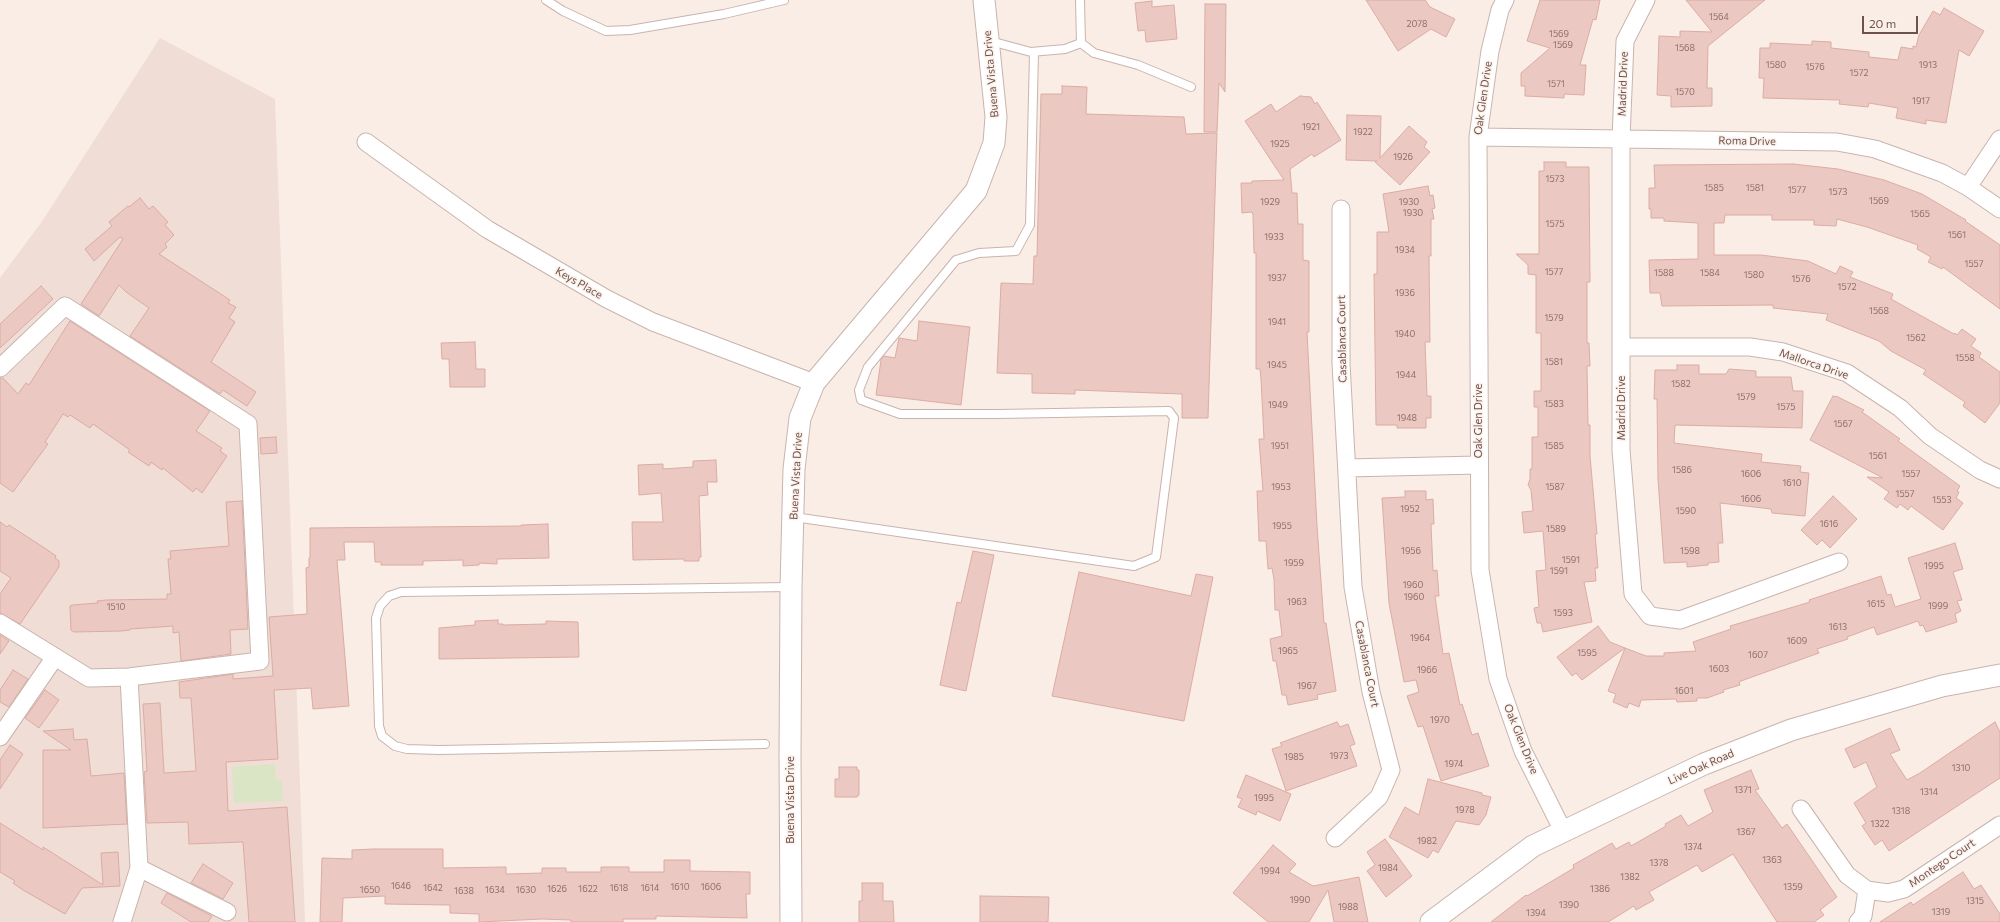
<!DOCTYPE html>
<html>
<head>
<meta charset="utf-8">
<style>
	body { margin:0 }
	#map { position:relative; width:2000px; height:922px; overflow:hidden; background:#f9ede6; font-family:Commissioner,sans-serif }
	canvas { display:block }
	.scale { position:absolute; left:1862px; top:16px; width:56px; height:18px; box-sizing:border-box; border:2px solid #6f524e; border-top:0; padding-left:5px; font-size:12px; line-height:14px; white-space:nowrap; color:#6f524e; -webkit-text-stroke:3px #fcf2eb; paint-order:stroke }
</style>
</head>
<body>
<div id="map">
<canvas width="2000" height="922"></canvas>
<div class="scale">20 m</div>
</div>
<script>
const g = document.querySelector('canvas').getContext('2d');
g.lineJoin = 'round';
function fillPath(path, color) { g.fillStyle = color; g.fill(path, 'evenodd'); }
const toPath = rows => new Path2D(rows.map(r => 'M' + r).join(''));
function strokePath(path, color, width, dash) { g.strokeStyle = color; g.lineWidth = width; g.lineCap = dash ? 'butt' : 'round'; g.setLineDash(dash || []); g.stroke(path); }
function label(font, color, halo, rows, align = 'center') {
  g.font = font + ' Commissioner,sans-serif'; g.lineWidth = 3; g.setLineDash([]); g.textBaseline = 'middle'; g.strokeStyle = halo; g.fillStyle = color; for (const [text, x, y, turn = 0] of rows) {
    g.save(); g.translate(x, y); g.rotate((+turn || 0) * Math.PI / 180); g.textAlign = isNaN(turn) ? turn : align; if (halo) g.strokeText(text, 0, 0); g.fillText(text, 0, 0); g.restore();
  }
}
const residential = toPath([
	[160,38,275,99,305,922,0,922,0,278,43,220]
]);
const green = toPath([
	[275,764,276,780,282,780,283,801,234,803,232,767]
]);
const building = toPath([
	[1366,0,1425,0,1430,7,1455,19,1446,37,1431,29,1398,51,1366,0],
	[1540,0,1600,0,1596,20,1593,19,1580,65,1586,65,1584,95,1564,94,1564,98,1525,96,1525,86,1521,86,1521,73,1550,48,1527,41,1540,0],
	[1686,0,1765,0,1708,46,1707,88,1712,88,1712,106,1671,107,1671,96,1657,95,1659,36,1680,37,1680,31,1712,32,1686,0],
	[1152,1,1152,7,1174,5,1177,39,1146,42,1145,30,1138,31,1135,3,1152,1],
	[1205,4,1226,4,1225,92,1219,83,1217,132,1204,132,1205,4],
	[1944,8,1984,31,1969,56,1959,50,1946,123,1926,120,1926,124,1896,118,1898,108,1869,103,1868,107,1839,104,1840,100,1763,98,1764,78,1759,78,1760,48,1770,48,1770,43,1812,45,1812,41,1831,42,1831,48,1869,52,1869,57,1898,60,1901,47,1913,49,1913,46,1916,47,1919,35,1933,11,1940,15,1944,8],
	[1062,86,1087,87,1086,114,1184,117,1186,134,1217,133,1208,418,1182,418,1182,394,1075,390,1075,394,1032,393,1032,374,997,373,1001,283,1033,284,1034,256,1037,256,1041,94,1062,94,1062,86],
	[1300,96,1311,97,1315,104,1317,102,1341,140,1314,157,1312,154,1290,169,1292,193,1297,193,1298,224,1303,224,1303,260,1309,261,1309,332,1307,332,1317,526,1324,623,1326,623,1336,691,1317,695,1318,699,1288,705,1286,695,1282,695,1276,661,1273,661,1270,639,1282,636,1279,610,1275,610,1274,579,1272,568,1268,569,1266,541,1259,541,1257,491,1263,491,1259,439,1264,439,1261,379,1260,369,1256,369,1256,253,1254,253,1253,215,1252,212,1242,213,1241,183,1252,183,1252,181,1284,180,1245,121,1271,104,1276,112,1300,96],
	[1347,115,1381,116,1380,158,1409,126,1427,142,1424,147,1430,152,1400,185,1375,162,1377,161,1346,160,1347,115],
	[1544,162,1566,162,1566,167,1589,167,1590,282,1587,282,1587,343,1589,343,1590,366,1587,366,1588,425,1590,425,1590,456,1597,534,1595,534,1598,568,1595,568,1596,581,1584,582,1592,622,1543,632,1541,623,1537,623,1534,608,1539,607,1536,571,1546,570,1543,531,1524,533,1522,512,1533,511,1531,490,1528,485,1530,479,1530,469,1532,469,1532,437,1538,437,1538,407,1534,407,1534,391,1541,391,1541,333,1536,333,1536,275,1528,274,1528,265,1516,254,1539,254,1539,171,1544,171,1544,162],
	[1793,164,1838,169,1884,180,1922,194,1966,220,1965,221,2000,245,2000,309,1943,267,1942,269,1928,262,1931,257,1917,249,1918,245,1867,227,1837,219,1836,226,1814,225,1814,220,1772,220,1772,215,1725,215,1724,223,1714,223,1714,255,1761,255,1808,261,1836,274,1840,266,1853,272,1850,277,1893,294,1891,299,1954,334,1955,333,1957,335,1962,329,1976,339,1971,346,1981,353,1979,357,2000,372,2000,403,1985,423,1963,406,1965,402,1923,374,1926,370,1891,351,1879,341,1826,320,1828,314,1773,308,1773,305,1662,306,1660,293,1650,293,1649,260,1698,259,1698,223,1664,221,1664,218,1651,218,1651,209,1649,209,1649,188,1655,188,1654,165,1793,164],
	[1428,186,1430,196,1433,195,1435,208,1432,209,1434,219,1431,219,1431,256,1429,256,1430,342,1425,342,1427,396,1431,396,1431,418,1426,418,1426,428,1397,428,1397,425,1376,425,1374,274,1377,274,1377,232,1389,232,1383,194,1428,186],
	[140,198,149,209,153,206,168,222,165,225,174,235,165,244,167,247,159,254,230,300,228,303,236,307,229,318,235,322,211,362,256,392,247,406,223,390,220,394,130,336,149,308,126,292,119,285,99,316,81,304,123,239,120,237,94,261,85,249,112,226,109,222,128,206,129,207,140,198],
	[41,286,53,299,0,348,0,324,41,286],
	[70,321,210,411,196,431,222,448,220,451,227,456,202,493,196,488,193,492,163,468,162,470,151,462,149,466,128,452,130,450,93,424,90,428,70,415,68,417,63,414,45,442,48,444,13,492,0,483,0,378,3,378,18,394,26,383,29,385,70,321],
	[919,321,970,327,961,405,876,395,881,360,884,356,895,358,899,338,917,341,919,321],
	[475,342,476,369,485,369,485,387,450,387,449,359,442,359,441,343,475,342],
	[1677,365,1699,365,1699,374,1726,374,1729,369,1756,371,1756,377,1791,377,1793,391,1803,391,1802,428,1675,425,1674,443,1762,454,1761,462,1801,466,1800,472,1809,473,1805,516,1772,513,1771,509,1720,503,1723,543,1718,543,1719,562,1708,563,1708,565,1687,567,1687,562,1664,563,1658,479,1657,399,1654,399,1655,370,1677,370,1677,365],
	[1833,396,1835,397,1836,396,1864,410,1862,412,1900,439,1898,441,1960,486,1957,491,1959,492,1956,498,1963,503,1943,530,1911,506,1908,510,1900,504,1897,508,1884,499,1889,492,1867,477,1883,478,1810,440,1833,396],
	[276,437,277,453,261,454,260,438,276,437],
	[716,460,717,482,707,482,708,495,699,496,701,557,699,557,699,561,684,561,684,559,633,560,632,522,663,522,661,493,639,495,638,465,663,464,663,469,693,467,693,461,716,460],
	[1405,491,1426,491,1426,500,1433,499,1434,524,1431,524,1433,571,1437,570,1439,596,1435,596,1443,654,1449,653,1460,705,1462,704,1472,735,1478,733,1489,766,1441,781,1423,726,1418,727,1407,696,1419,692,1416,680,1404,682,1389,603,1382,498,1405,497,1405,491],
	[1833,496,1857,519,1830,548,1822,540,1817,545,1801,530,1833,496],
	[242,501,248,629,230,630,231,654,181,661,179,632,173,633,173,626,130,629,130,630,121,631,74,632,71,630,70,606,73,605,98,603,97,601,106,600,167,599,167,594,171,594,168,559,171,559,170,551,229,546,226,502,242,501],
	[0,522,7,527,9,525,46,549,56,556,55,558,59,561,59,567,20,624,0,613,0,594,11,578,0,571,0,522],
	[548,524,549,558,497,559,497,564,479,563,479,565,463,566,463,560,423,561,423,565,381,565,381,562,375,562,374,542,344,542,345,560,337,560,349,706,313,709,311,688,274,690,278,759,226,762,228,811,287,807,295,922,249,922,243,842,189,844,188,822,147,823,144,772,147,771,143,704,160,703,164,773,196,771,191,698,180,698,179,682,233,674,233,679,273,676,269,617,307,614,306,568,309,567,309,558,310,558,310,528,521,526,521,525,548,524],
	[1955,543,1963,569,1953,572,1962,600,1957,601,1961,611,1955,614,1957,622,1926,632,1923,625,1920,626,1918,621,1877,635,1874,627,1847,637,1848,639,1817,649,1819,653,1741,681,1739,682,1740,685,1723,690,1724,692,1707,698,1697,698,1697,701,1677,702,1676,699,1641,700,1639,707,1629,703,1627,708,1613,702,1616,694,1608,691,1625,648,1646,656,1664,656,1664,653,1696,651,1693,642,1731,629,1730,626,1810,602,1809,600,1881,576,1887,595,1891,594,1895,607,1921,599,1908,558,1955,543],
	[973,551,994,555,966,691,940,685,957,602,961,603,973,551],
	[1079,572,1191,596,1196,574,1213,577,1184,721,1052,696,1079,572],
	[498,620,498,624,503,624,503,625,546,624,546,621,578,622,579,657,439,659,439,628,475,625,475,621,498,620],
	[1598,626,1610,642,1625,648,1582,680,1576,673,1572,676,1557,657,1598,626],
	[0,635,9,641,0,654,0,635],
	[13,670,28,679,9,707,0,702,0,690,13,670],
	[45,690,59,700,39,728,25,718,45,690],
	[1337,722,1340,727,1348,724,1355,744,1350,746,1357,766,1286,791,1272,749,1282,746,1280,743,1337,722],
	[1995,722,2000,732,2000,778,1889,851,1882,840,1875,845,1862,826,1866,823,1854,803,1877,787,1866,762,1854,768,1845,749,1890,728,1900,750,1890,754,1907,780,1920,773,1995,722],
	[73,729,74,740,87,739,91,776,124,773,127,824,43,828,43,750,71,750,43,731,73,729],
	[10,745,23,754,0,789,0,760,10,745],
	[839,767,857,767,857,770,859,770,859,795,857,797,835,797,835,779,839,779,839,767],
	[1751,770,1759,789,1755,790,1782,828,1787,824,1837,897,1820,910,1824,915,1814,922,1777,922,1733,854,1702,872,1697,865,1649,892,1654,900,1636,910,1634,906,1608,922,1491,922,1526,895,1527,896,1537,890,1574,868,1573,865,1612,843,1616,849,1629,842,1631,846,1666,826,1665,824,1681,815,1688,826,1713,812,1704,790,1751,770],
	[1246,775,1291,794,1280,821,1257,811,1256,815,1238,807,1242,799,1237,797,1246,775],
	[1428,779,1482,793,1482,795,1491,797,1486,815,1479,825,1456,821,1438,853,1433,850,1428,858,1389,837,1405,807,1419,815,1428,779],
	[0,823,43,850,43,847,103,885,101,853,118,852,120,886,82,888,65,914,23,890,13,883,15,881,0,872,0,823],
	[1385,839,1412,876,1386,897,1367,871,1375,865,1367,852,1385,839],
	[1273,845,1296,864,1289,872,1313,886,1359,877,1368,922,1334,922,1328,890,1309,922,1268,922,1233,893,1273,845],
	[374,849,443,849,443,868,506,867,506,874,542,873,542,868,566,868,566,872,601,872,601,867,629,867,629,872,664,872,664,860,690,860,690,871,750,872,750,894,746,894,747,918,656,916,656,919,623,919,623,922,571,922,571,920,542,919,479,922,479,914,450,913,450,905,385,904,385,896,343,898,342,922,320,922,322,858,352,859,352,850,374,849],
	[203,864,233,883,223,899,191,883,203,864],
	[1963,872,1974,889,1981,885,2000,914,2000,922,1880,922,1911,902,1913,905,1963,872],
	[862,883,883,883,883,901,893,901,894,922,859,922,859,901,862,901,862,883],
	[167,893,212,916,208,922,191,922,161,903,167,893],
	[980,896,1049,897,1048,922,980,922,980,896]
]);
const service = toPath([
	[546,0,563,11,606,31,630,30,724,14,784,0],
	[990,41,1031,52,1065,49,1081,43,1080,0],
	[1081,43,1094,53,1138,65,1191,87],
	[794,517,1134,566,1156,557,1174,418,1169,411,998,414,900,414,861,400,859,390,868,367,956,260,979,253,1016,251,1030,225,1034,52],
	[765,744,439,750,407,749,395,746,382,736,379,726,376,618,380,606,389,596,401,592,790,587]
]);
const minor = toPath([
	[1505,0,1500,10,1490,51,1478,137,1480,570,1498,679,1523,751,1563,831],
	[1646,0,1625,41,1621,139,1621,450,1633,594,1650,616,1680,620,1839,562],
	[1478,137,1837,142,1875,149,1942,173,1968,187,2000,209],
	[366,142,487,229,607,299,653,322,814,383],
	[1968,187,2000,139],
	[1621,347,1750,347,1783,352,1847,373,1900,408,1930,436,1980,470,2000,479],
	[0,368,65,306,248,424,260,661,129,677,89,678,0,623],
	[1347,468,1478,465],
	[0,737,55,657],
	[1801,809,1847,875,1867,890,1888,893,1904,889,2000,825],
	[1335,838,1379,797,1391,770,1371,692,1353,587,1341,363,1341,209],
	[139,868,227,912],
	[122,922,139,868,129,677],
	[1858,922,1863,916,1867,890]
]);
const tertiary = toPath([
	[791,922,790,756,791,587,794,469,800,418,814,383,976,191,994,143,996,117,984,0],
	[1431,922,1533,846,1704,764,1791,730,1942,686,2000,675]
]);
const numberNames = [
	["1564",1719,17],
	["2078",1417,24],
	["1569",1559,34],
	["1569",1563,45],
	["1568",1685,48],
	["1580",1776,65],
	["1913",1928,65],
	["1576",1815,67],
	["1572",1859,73],
	["1571",1556,84],
	["1570",1685,92],
	["1917",1921,101],
	["1921",1311,127],
	["1922",1363,132],
	["1925",1280,144],
	["1926",1403,157],
	["1573",1555,179],
	["1585",1714,188],
	["1581",1755,188],
	["1577",1797,190],
	["1573",1838,192],
	["1569",1879,201],
	["1929",1270,202],
	["1930",1409,202],
	["1930",1413,213],
	["1565",1920,214],
	["1575",1555,224],
	["1561",1957,235],
	["1933",1274,237],
	["1934",1405,250],
	["1557",1974,264],
	["1577",1554,272],
	["1588",1664,273],
	["1584",1710,273],
	["1580",1754,275],
	["1937",1277,278],
	["1576",1801,279],
	["1572",1847,287],
	["1936",1405,293],
	["1568",1879,311],
	["1579",1554,318],
	["1941",1277,322],
	["1940",1405,334],
	["1562",1916,338],
	["1558",1965,358],
	["1581",1554,362],
	["1945",1277,365],
	["1944",1406,375],
	["1582",1681,384],
	["1579",1746,397],
	["1583",1554,404],
	["1949",1278,405],
	["1575",1786,407],
	["1948",1407,418],
	["1567",1843,424],
	["1951",1280,446],
	["1585",1554,446],
	["1561",1878,456],
	["1586",1682,470],
	["1606",1751,474],
	["1557",1911,474],
	["1610",1792,483],
	["1953",1281,487],
	["1587",1555,487],
	["1557",1905,494],
	["1606",1751,499],
	["1553",1942,500],
	["1952",1410,509],
	["1590",1686,511],
	["1616",1829,524],
	["1955",1282,526],
	["1589",1556,529],
	["1956",1411,551],
	["1598",1690,551],
	["1591",1571,560],
	["1959",1294,563],
	["1995",1934,566],
	["1591",1559,571],
	["1960",1413,585],
	["1960",1414,597],
	["1963",1297,602],
	["1615",1876,604],
	["1999",1938,606],
	["1510",116,607],
	["1593",1563,613],
	["1613",1838,627],
	["1964",1420,638],
	["1609",1797,641],
	["1965",1288,651],
	["1595",1587,653],
	["1607",1758,655],
	["1603",1719,669],
	["1966",1427,670],
	["1967",1307,686],
	["1601",1684,691],
	["1970",1440,720],
	["1973",1339,756],
	["1985",1294,757],
	["1974",1454,764],
	["1310",1961,768],
	["1371",1743,790],
	["1314",1929,792],
	["1995",1264,798],
	["1978",1465,810],
	["1318",1901,811],
	["1322",1880,824],
	["1367",1746,832],
	["1982",1427,841],
	["1374",1693,847],
	["1363",1772,860],
	["1378",1659,863],
	["1984",1388,868],
	["1994",1270,871],
	["1382",1630,877],
	["1646",401,886],
	["1610",680,887],
	["1606",711,887],
	["1359",1793,887],
	["1642",433,888],
	["1618",619,888],
	["1614",650,888],
	["1626",557,889],
	["1622",588,889],
	["1386",1600,889],
	["1650",370,890],
	["1634",495,890],
	["1630",526,890],
	["1638",464,891],
	["1990",1300,900],
	["1315",1975,901],
	["1390",1569,905],
	["1988",1348,907],
	["1319",1941,912],
	["1394",1536,913]
];
const streetNames = [
	["Buena Vista Drive",991,74,-95],
	["Madrid Drive",1623,84,-88],
	["Oak Glen Drive",1483,98,-82],
	["Roma Drive",1747,141,1],
	["Keys Place",579,283,30],
	["Casablanca Court",1342,339,-91],
	["Mallorca Drive",1814,364,19],
	["Madrid Drive",1621,408,-90],
	["Oak Glen Drive",1478,421,-90],
	["Buena Vista Drive",796,476,-87],
	["Casablanca Court",1367,664,79],
	["Oak Glen Drive",1521,739,68],
	["Live Oak Road",1701,767,-24],
	["Buena Vista Drive",790,800,-90],
	["Montego Court",1942,863,-34]
];
fillPath(residential, '#f0ddd5');
fillPath(green, '#dae5c6');
fillPath(building, '#ebc8c1');
strokePath(building, '#dbaca3', 1);
strokePath(service, '#c9b4ad', 10);
strokePath(minor, '#c9b4ad', 19);
strokePath(tertiary, '#c9b4ad', 23);
strokePath(service, '#fff', 8);
strokePath(minor, '#fff', 17);
strokePath(tertiary, '#fff', 21);
label('9px', '#8e706b', null, numberNames);
label('11px', '#6f524e', '#fcf2eb', streetNames);
</script>
</body>
</html>
